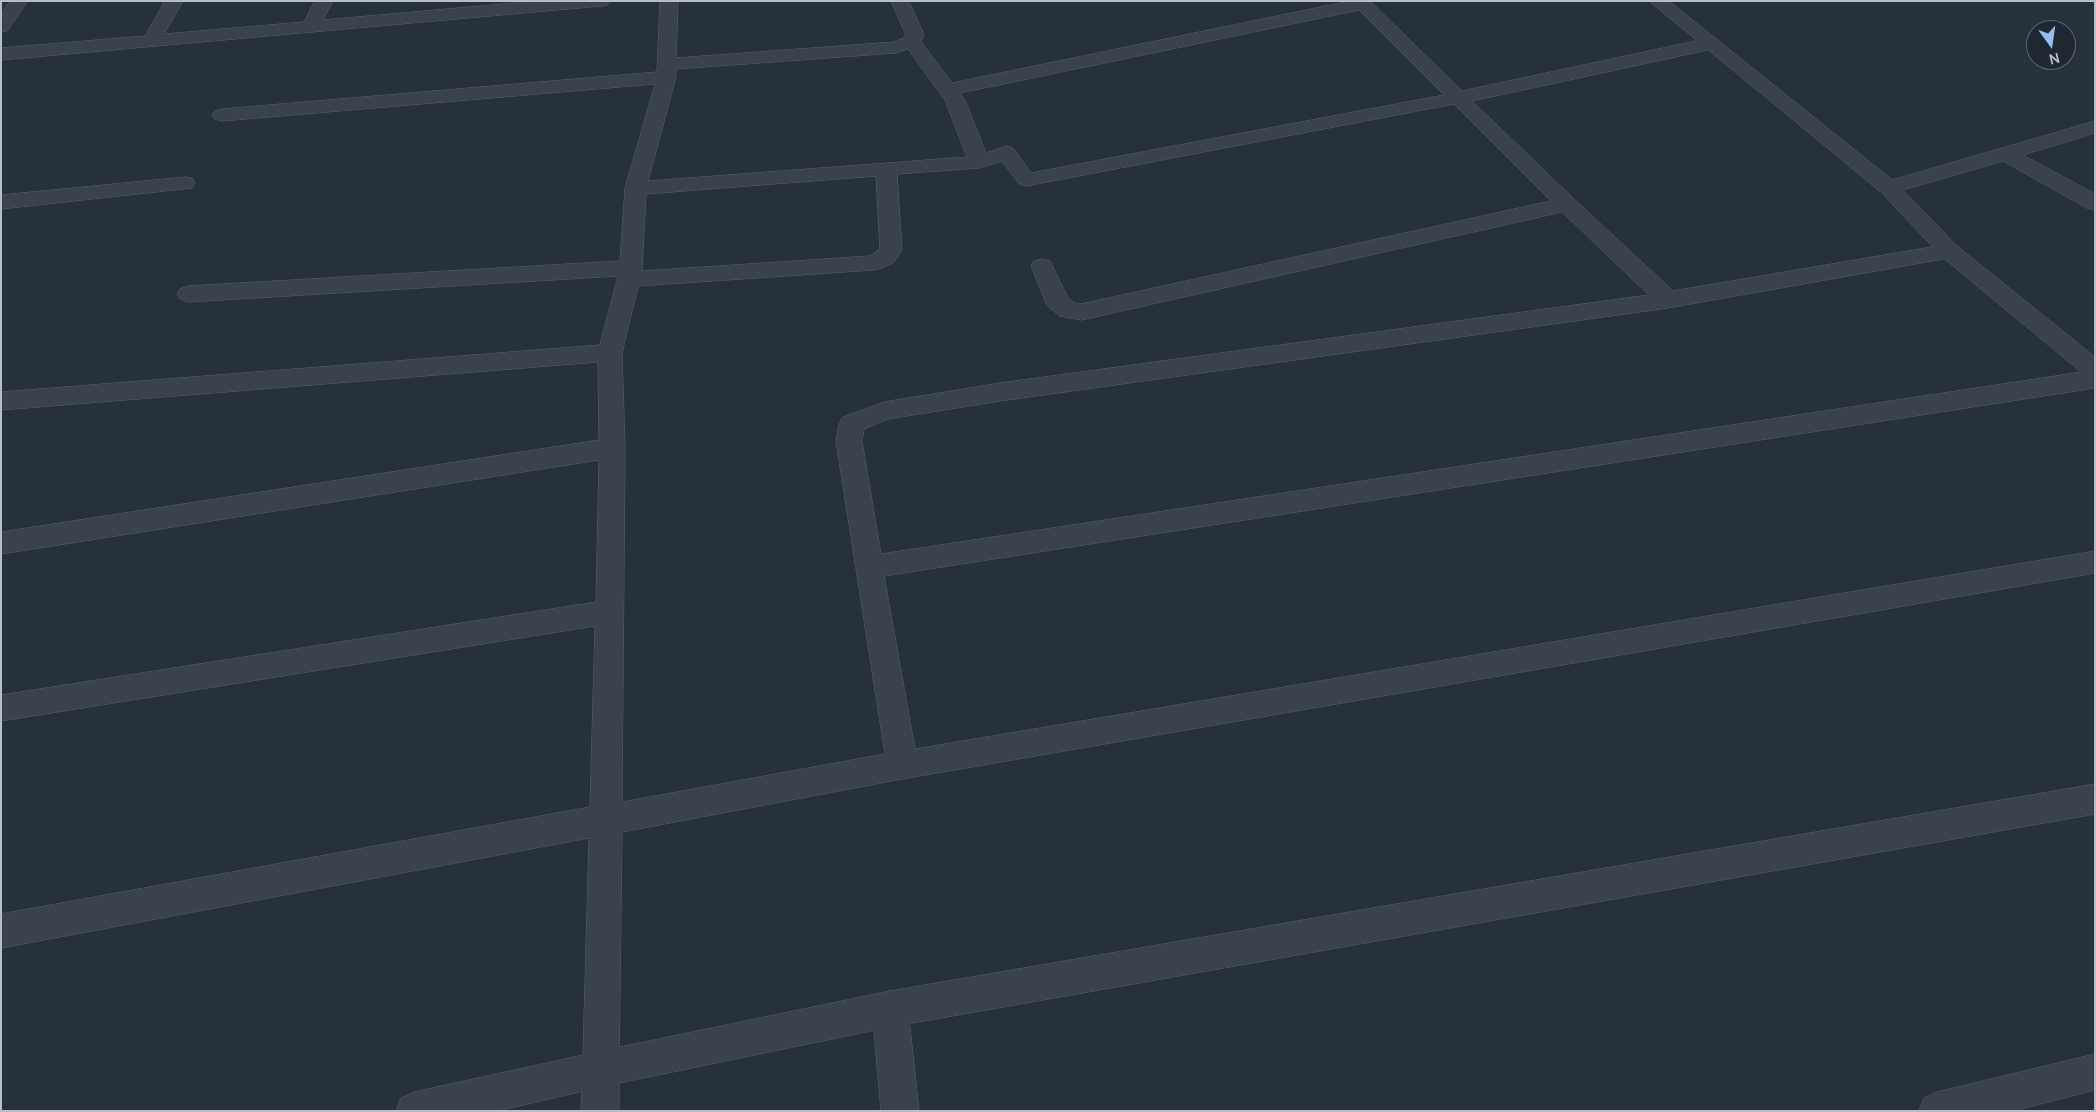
<!DOCTYPE html>
<html>
<head>
<meta charset="utf-8">
<style>
	body { margin:0 }
	#map { position:relative; width:2096px; height:1112px; overflow:hidden; background:#26313b; font-family:Manrope,sans-serif }
	canvas { display:block }
	.frame { position:absolute; inset:0; border:2px solid #b6bec7; pointer-events:none }
	.north { position:absolute; left:2026px; top:20px; width:50px; height:50px; box-sizing:border-box; background:#1f2831; border:1px solid #5b646d; border-radius:50%; rotate:166deg; font-size:14px; font-weight:700; line-height:20px; text-align:center; color:#b6bec7 }
	.north::after { content:''; display:block; margin:auto; width:18px; height:22px; background:#93beee; clip-path:polygon(50% 0,100% 100%,50% 72%,0 100%) }
</style>
</head>
<body>
<div id="map">
<canvas width="2096" height="1112"></canvas>
<div class="frame"></div>
<div class="north">N</div>
</div>
<script>
const ctx = document.querySelector('canvas').getContext('2d');
ctx.lineJoin = 'round';
function poly(rows) {
  const path = new Path2D();
  for (const r of rows) {
    path.moveTo(r[0], r[1]);
    for (let i = 2; i < r.length; i += 2) path.lineTo(r[i], r[i + 1]);
  }
  return path;
}
function stroke(path, color, width, dash) {
  ctx.strokeStyle = color;
  ctx.lineWidth = width;
  ctx.lineCap = dash ? 'butt' : 'round';
  ctx.setLineDash(dash || []);
  ctx.stroke(path);
}
function paint(path, color) {
  ctx.fillStyle = color;
  ctx.fill(path, 'evenodd');
}
const minor = poly([
	[10,1,28,1,7,31,1,32,1,14,10,1],
	[165,1,183,1,164,34,304,22,315,1,333,1,323,20,537,1,610,1,607,5,601,6,1,60,1,48,145,36,165,1],
	[660,1,678,1,676,58,894,42,904,38,906,35,891,1,909,1,924,35,921,42,952,83,1350,1,1370,1,1462,91,1710,38,1717,40,1719,44,1717,48,1472,101,1574,199,1673,291,1949,244,1957,246,1960,251,1957,256,1949,258,1668,308,1000,401,888,419,864,429,862,441,881,554,2095,370,2095,388,884,576,915,749,2095,551,2095,573,902,779,622,832,619,1069,614,1082,601,1087,497,1111,396,1111,401,1098,414,1092,583,1055,589,838,1,948,1,914,590,807,595,626,1,721,1,695,596,602,599,460,1,554,1,532,599,440,598,362,1,410,1,392,600,345,618,276,188,302,180,299,177,294,180,289,188,286,620,261,625,188,655,84,222,121,215,119,212,115,215,111,222,109,657,72,660,1],
	[1359,10,1444,95,1031,173,1013,148,1006,146,986,153,965,100,960,93,1359,10],
	[908,49,945,100,967,157,648,181,676,77,676,69,896,53,908,49],
	[1454,104,1551,201,1081,304,1074,303,1068,298,1050,261,1042,259,1034,261,1031,266,1046,303,1050,308,1060,316,1081,320,1562,212,1649,295,1000,383,884,402,843,417,839,424,836,441,885,754,622,802,625,448,622,353,638,286,874,270,882,268,893,263,902,250,897,174,979,168,1002,161,1019,184,1026,186,1454,104],
	[876,176,880,249,870,256,642,271,646,194,876,176],
	[2095,121,2095,133,2023,155,2095,194,2095,210,2087,208,2003,161,1889,194,1882,193,1878,188,1882,183,2095,121],
	[185,177,192,178,195,183,192,188,1,209,1,195,185,177],
	[890,991,903,996,908,1009,919,1111,881,1111,872,1009,877,996,890,991],
	[2095,1054,2095,1090,2013,1111,1919,1111,1924,1098,1937,1092,2095,1054]
]);
const tertiary = poly([
	[1649,1,1669,1,1896,183,1957,246,2095,357,2095,378,2086,376,1941,256,1882,193,1649,1],
	[2095,784,2095,814,890,1027,619,1083,619,1111,581,1111,583,1069,588,1056,601,1051,890,991,2095,784]
]);
stroke(minor, '#58616a', 1);
stroke(tertiary, '#58616a', 1);
paint(minor, '#3a434c');
paint(tertiary, '#3a434c');
</script>
</body>
</html>
